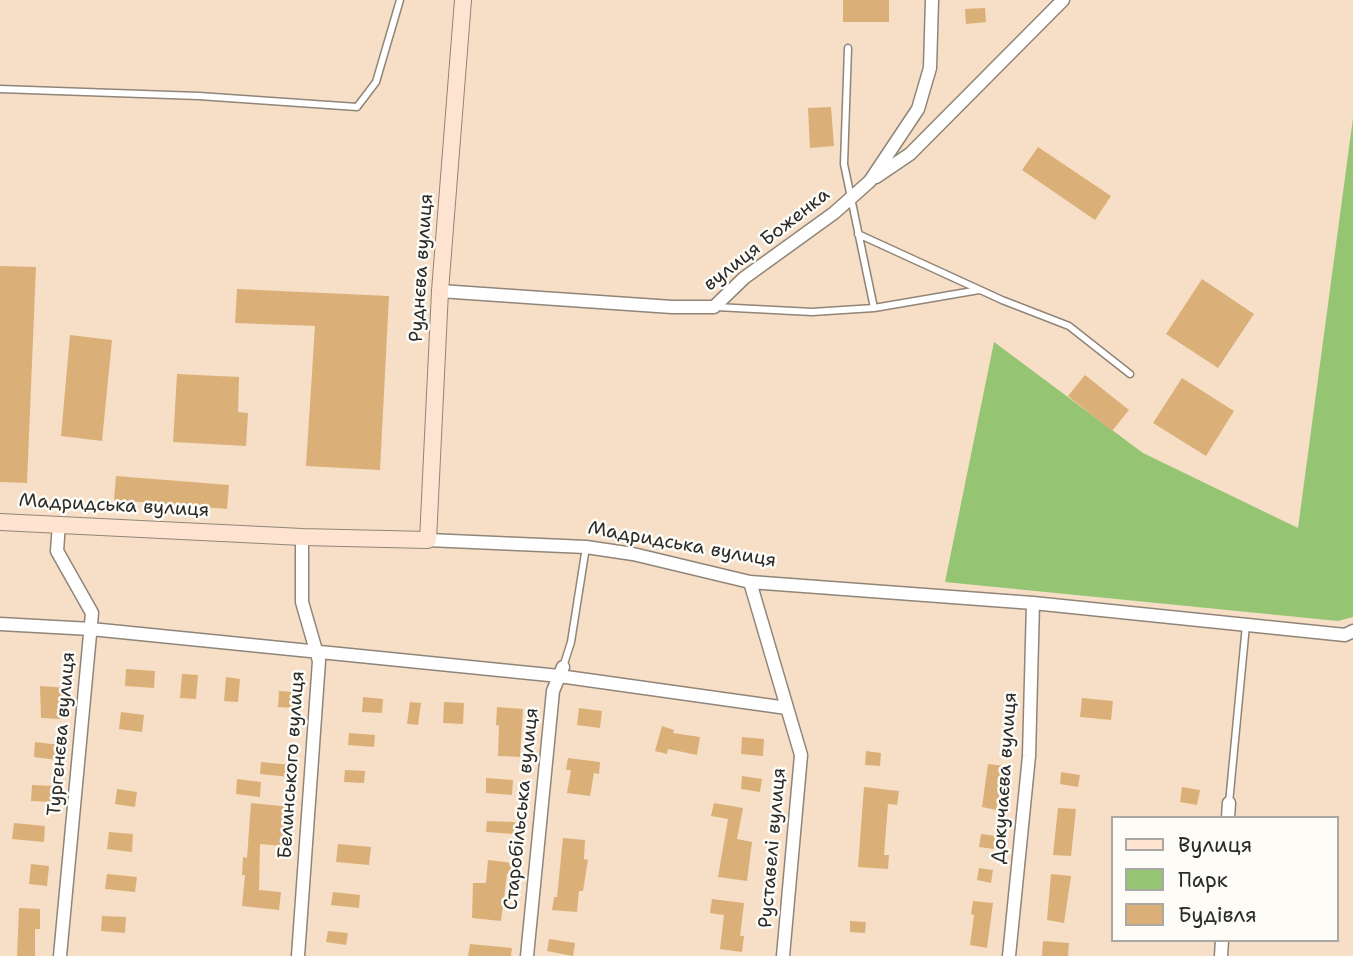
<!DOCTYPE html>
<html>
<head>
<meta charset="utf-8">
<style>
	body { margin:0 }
	#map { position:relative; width:1353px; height:956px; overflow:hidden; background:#f6dfc6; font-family:"Shantell Sans",sans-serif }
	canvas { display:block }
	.legend { position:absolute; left:1111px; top:816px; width:228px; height:126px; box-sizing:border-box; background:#fdfcf7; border:2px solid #a9a8a5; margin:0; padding:9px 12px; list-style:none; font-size:21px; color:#2b2b2b }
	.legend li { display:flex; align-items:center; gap:14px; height:35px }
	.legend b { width:35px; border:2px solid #a9a8a5 }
</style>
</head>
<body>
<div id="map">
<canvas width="1353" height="956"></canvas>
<ul class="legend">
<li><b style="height:9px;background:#fee3d1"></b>Вулиця</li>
<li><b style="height:19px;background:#95c473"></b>Парк</li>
<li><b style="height:19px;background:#dbb078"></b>Будівля</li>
</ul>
</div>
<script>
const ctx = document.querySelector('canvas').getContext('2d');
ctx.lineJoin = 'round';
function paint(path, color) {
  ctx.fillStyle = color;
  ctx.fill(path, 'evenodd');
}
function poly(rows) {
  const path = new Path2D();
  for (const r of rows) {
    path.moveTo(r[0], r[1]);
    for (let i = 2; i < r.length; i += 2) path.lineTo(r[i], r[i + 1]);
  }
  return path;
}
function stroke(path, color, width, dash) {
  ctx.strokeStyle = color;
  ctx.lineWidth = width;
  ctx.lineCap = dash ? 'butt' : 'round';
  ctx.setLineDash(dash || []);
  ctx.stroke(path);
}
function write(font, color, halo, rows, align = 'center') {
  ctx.font = font + ' "Shantell Sans",sans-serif';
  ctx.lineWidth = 5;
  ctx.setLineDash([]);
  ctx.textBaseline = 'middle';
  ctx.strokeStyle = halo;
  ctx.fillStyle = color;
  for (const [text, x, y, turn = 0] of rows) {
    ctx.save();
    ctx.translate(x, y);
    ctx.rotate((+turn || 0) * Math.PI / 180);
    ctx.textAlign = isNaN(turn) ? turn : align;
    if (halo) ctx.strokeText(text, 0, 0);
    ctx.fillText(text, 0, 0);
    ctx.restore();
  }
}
const green = poly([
	[1353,118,1353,617,1338,621,945,582,994,342,1143,453,1298,528]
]);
const building = poly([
	[843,0,889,0,889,22,843,22],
	[985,8,986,22,966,24,965,9],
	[831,107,834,146,810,148,808,108],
	[1038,147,1111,196,1095,220,1022,170],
	[0,266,36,267,27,483,0,482],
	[1202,279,1254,314,1218,368,1166,334],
	[237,289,389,296,380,470,306,466,315,326,235,323],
	[70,335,112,340,102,441,61,436],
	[177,374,239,377,238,412,248,413,246,446,173,442],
	[1085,375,1129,410,1112,431,1068,396],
	[1182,378,1234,411,1206,456,1153,423],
	[116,476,229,485,227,509,114,500],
	[126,669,155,671,154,688,125,686],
	[182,674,198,675,196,699,180,698],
	[226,677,240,679,238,702,224,701],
	[40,686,68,688,67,700,61,700,60,719,41,718],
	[279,691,294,692,293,708,278,707],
	[363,697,383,699,382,713,362,712],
	[1082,698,1113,701,1111,720,1080,717],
	[410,702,421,703,418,725,407,724],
	[444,702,464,703,463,724,443,723],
	[497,707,523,709,520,757,498,756,499,726,496,725],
	[579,708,602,711,600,728,577,725],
	[121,712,144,715,142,732,119,729],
	[662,726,674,730,673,733,700,737,697,755,668,749,667,754,655,751],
	[349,733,375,735,374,747,348,745],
	[742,737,764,739,763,756,741,754],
	[35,742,60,745,58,760,34,757],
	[866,751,881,753,880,766,865,765],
	[568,758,600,762,599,774,594,773,590,796,567,793,571,770,566,770],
	[261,762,291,765,290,777,260,774],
	[988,764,1006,766,996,810,982,807],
	[345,770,365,771,364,783,344,782],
	[1061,772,1080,775,1078,787,1060,784],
	[742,776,762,779,760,792,741,789],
	[486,778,513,780,512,795,486,793],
	[237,779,261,782,260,797,236,794],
	[32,785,54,786,54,802,31,801],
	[864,787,899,791,897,805,888,804,884,855,889,855,888,869,858,867],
	[1182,787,1200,790,1197,805,1180,802],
	[117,789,137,792,135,807,115,804],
	[251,803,291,807,289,827,284,827,282,846,260,844,259,890,281,892,279,910,242,906,245,875,242,875,243,857,247,858],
	[714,803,743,808,737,839,752,842,747,881,718,877,728,819,711,816],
	[1058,808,1076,809,1071,856,1053,855],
	[487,821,515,822,514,834,486,832],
	[14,823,45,826,44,842,12,839],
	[109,832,133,834,132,852,107,849],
	[981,834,996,836,994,849,979,847],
	[563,838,585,840,584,859,588,860,583,891,579,891,577,912,552,910,554,897,557,897],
	[338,844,371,847,369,865,336,862],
	[488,860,513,863,512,874,507,874,501,921,472,918,473,883,486,883],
	[31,864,49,866,47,886,29,884],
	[979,868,993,870,991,883,977,880],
	[107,874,137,877,135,892,105,889],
	[1051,874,1071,876,1064,923,1047,920],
	[333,892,360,895,359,908,331,905],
	[712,899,744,903,740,936,744,936,742,952,720,949,724,915,710,913],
	[973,901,993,903,987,948,970,945,974,915,971,914],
	[19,908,40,909,40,929,35,929,35,956,17,956],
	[102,916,126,917,125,933,101,931],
	[850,921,866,922,865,933,850,932],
	[328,931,348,933,346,945,326,942],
	[549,939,575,943,573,956,547,951],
	[1043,941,1069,943,1068,956,1042,956],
	[470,944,512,948,511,956,468,956]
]);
const lane = poly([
	[848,48,844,164,874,308],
	[0,89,199,96,357,107,376,82,400,0],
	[858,234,1002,300,1069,326,1130,374],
	[716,307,812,312,874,308,979,290],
	[563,667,571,642,586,547],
	[1229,803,1246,625]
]);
const street = poly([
	[876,177,910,154,1063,0],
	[440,291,672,307,714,307,744,278,834,213,870,181,918,109,930,68,932,0],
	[59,524,57,551,92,613,60,956],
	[428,540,586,547,633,554,750,582,1033,603,1345,635,1353,631],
	[750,582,801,755,783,956],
	[0,624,91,629,559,676,787,708],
	[1228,818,1229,803],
	[298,956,319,661,302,602,302,537],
	[527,956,553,691,563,667],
	[1009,956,1029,756,1033,603],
	[1221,956,1222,940]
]);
const secondary = poly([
	[0,522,302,537,428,540,440,291,463,0]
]);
const streetNames = [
	["вулиця Боженка",767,240,-38],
	["Руднєва вулиця",422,268,-86],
	["Мадридська вулиця",114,506,3],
	["Мадридська вулиця",682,545,10],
	["Тургенєва вулиця",62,734,-85],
	["Белинського вулиця",292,765,-86],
	["Докучаєва вулиця",1005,778,-86],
	["Старобільська вулиця",522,809,-84],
	["Руставелі вулиця",773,848,-85]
];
paint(green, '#95c473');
paint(building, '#dbb078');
stroke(lane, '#908578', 9);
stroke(street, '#908578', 15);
stroke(secondary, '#908578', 18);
stroke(lane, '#fff', 6);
stroke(street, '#fff', 12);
stroke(secondary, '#fee3d1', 16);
write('19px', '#2b2b2b', '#fdfcf7', streetNames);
</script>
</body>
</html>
